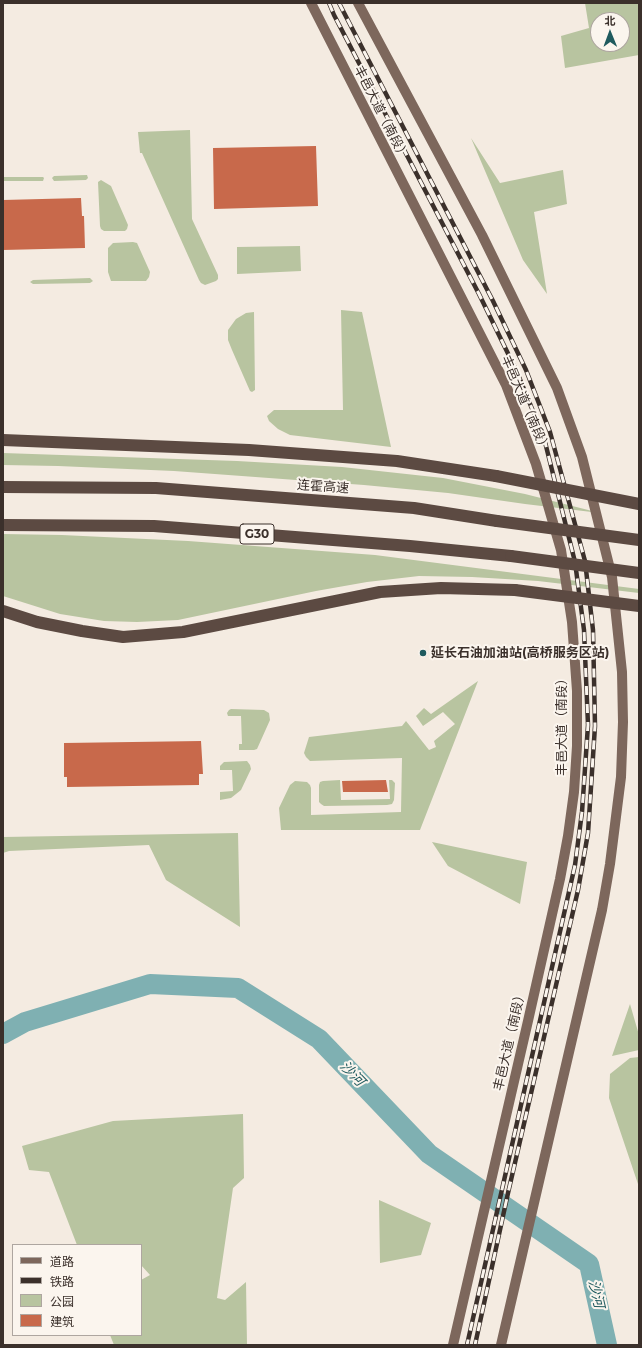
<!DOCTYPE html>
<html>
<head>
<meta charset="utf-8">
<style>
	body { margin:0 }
	#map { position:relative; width:642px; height:1348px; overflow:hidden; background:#f4ebe1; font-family:Montserrat,"Noto Sans SC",sans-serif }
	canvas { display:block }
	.frame { position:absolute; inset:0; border:4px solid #3b302b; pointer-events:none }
	.legend { position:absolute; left:12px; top:1244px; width:130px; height:92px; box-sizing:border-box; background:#fbf5ee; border:1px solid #aea6a0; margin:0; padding:5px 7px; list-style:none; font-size:12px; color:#3b302b }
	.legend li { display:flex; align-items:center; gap:8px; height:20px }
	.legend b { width:20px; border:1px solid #aea6a0 }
	.north { position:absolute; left:590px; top:12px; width:40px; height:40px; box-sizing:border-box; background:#fbf5ee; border:1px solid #aea6a0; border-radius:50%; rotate:359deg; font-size:11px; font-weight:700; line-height:16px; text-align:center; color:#3b302b }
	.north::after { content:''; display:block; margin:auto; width:14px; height:18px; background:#1f5a5e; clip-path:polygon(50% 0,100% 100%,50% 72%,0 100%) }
</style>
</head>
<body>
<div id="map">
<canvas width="642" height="1348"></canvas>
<div class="frame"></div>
<ul class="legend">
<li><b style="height:5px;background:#7d675c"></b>道路</li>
<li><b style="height:5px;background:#3b302b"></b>铁路</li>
<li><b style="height:11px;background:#b8c4a0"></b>公园</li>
<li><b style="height:11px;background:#c8694b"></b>建筑</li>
</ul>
<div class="north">北</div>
</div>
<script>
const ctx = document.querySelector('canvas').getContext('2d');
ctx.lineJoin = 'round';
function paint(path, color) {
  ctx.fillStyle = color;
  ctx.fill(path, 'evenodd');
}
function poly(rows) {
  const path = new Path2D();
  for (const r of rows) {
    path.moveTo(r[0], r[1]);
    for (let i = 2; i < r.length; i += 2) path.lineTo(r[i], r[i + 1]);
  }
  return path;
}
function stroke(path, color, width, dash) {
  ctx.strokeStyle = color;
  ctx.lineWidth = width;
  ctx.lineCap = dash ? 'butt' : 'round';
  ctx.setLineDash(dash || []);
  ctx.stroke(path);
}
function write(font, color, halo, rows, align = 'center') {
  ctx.font = font + ' Montserrat,"Noto Sans SC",sans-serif';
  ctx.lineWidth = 4;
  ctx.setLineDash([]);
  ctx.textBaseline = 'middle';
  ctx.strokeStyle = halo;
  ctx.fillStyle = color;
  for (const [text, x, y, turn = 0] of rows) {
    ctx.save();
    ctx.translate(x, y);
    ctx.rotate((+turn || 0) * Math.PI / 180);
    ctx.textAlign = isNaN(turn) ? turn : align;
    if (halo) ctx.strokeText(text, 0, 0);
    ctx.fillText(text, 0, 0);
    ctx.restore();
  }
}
const green = poly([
	[585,3,639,3,639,55,565,68,561,36,589,28],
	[598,20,622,20,622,44,598,44],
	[190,130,192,219,218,275,218,279,216,281,205,285,201,283,199,280,142,153,140,153,138,132],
	[471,138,500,183,563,170,567,204,534,212,547,294,523,260],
	[87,175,88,178,86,180,54,181,52,178,54,176],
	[3,177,43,177,44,178,43,181,3,181],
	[101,180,111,186,128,225,127,229,125,231,104,231,101,229,100,226,98,182],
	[133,242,137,243,150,272,149,277,146,281,111,281,108,272,108,248,113,243],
	[300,246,301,271,237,274,237,247],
	[90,278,93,281,90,283,33,284,30,282,33,280],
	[341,310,362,312,391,447,290,435,278,429,269,421,267,416,274,410,343,410],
	[254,312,255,390,252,392,250,391,232,350,228,340,228,330,236,319,246,313],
	[3,453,237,461,342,467,443,478,525,494,600,513,525,504,448,493,364,485,174,471,58,466,3,465],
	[3,534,62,535,188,541,375,555,639,589,639,593,538,581,472,577,419,576,367,582,316,591,178,620,137,622,104,621,60,614,3,596],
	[478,681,420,830,281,830,279,808,290,785,295,781,307,782,310,785,311,788,311,815,401,812,402,758,310,761,306,757,304,753,309,737,402,726,406,721,429,750,436,747,434,741,455,724,443,712,423,726,416,716,424,708,431,714],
	[231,709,264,710,269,713,270,720,257,749,254,750,239,750,239,744,242,744,241,716,228,716,227,713,229,710],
	[247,761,250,765,251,769,241,790,231,798,220,800,220,792,233,791,232,770,220,770,220,766,224,762],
	[340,780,341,800,390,799,389,780,392,780,395,783,394,800,392,804,387,805,324,806,321,804,319,802,319,785,320,782,323,781],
	[238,833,240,927,166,880,149,845,9,851,3,853,3,837],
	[432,842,527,862,520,904,448,866],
	[630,1004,639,1035,639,1050,612,1056],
	[639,1057,639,1187,609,1098,610,1074,630,1058],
	[243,1114,244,1178,233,1188,217,1298,225,1300,246,1282,247,1345,114,1345,110,1335,141,1335,141,1280,150,1275,141,1265,141,1245,77,1245,49,1172,29,1170,22,1146,113,1121],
	[379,1200,431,1223,421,1255,380,1263]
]);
const river = poly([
	[3,1034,25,1022,150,984,238,988,319,1039,429,1154,589,1264,607,1345]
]);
const building = poly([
	[316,146,318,206,214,209,213,148],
	[81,198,82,216,84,216,85,248,3,250,3,200],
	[201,741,203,774,199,774,199,785,67,787,67,777,64,777,64,743],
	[386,780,388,792,343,792,342,781]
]);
const primary = poly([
	[311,3,506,385,536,464,561,550,572,622,577,691,577,746,574,792,568,836,560,879,528,1021,453,1345],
	[358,3,482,235,557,388,582,457,612,577,622,672,623,722,621,777,610,864,602,910,501,1345]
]);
const motorway = poly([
	[3,440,249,450,397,461,496,476],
	[3,487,156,488,414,508,497,521],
	[3,525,154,526,410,546,511,556],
	[3,611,37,622,82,631,123,637,183,632,380,592,441,588,515,590]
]);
const rail = poly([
	[329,3,334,15,479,294,517,372,544,438,575,562,584,630,588,725,582,812,575,865,467,1345],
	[339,3,493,301,526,370,550,432,585,561,593,630,595,726,588,833,578,890,508,1193,475,1345]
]);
const motorwayBridge = poly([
	[496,476,639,504],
	[497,521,639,540],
	[511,556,639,573],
	[515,590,639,606]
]);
const markers = [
	[423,653,4,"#1f5a5e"]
];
const shields = [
	[257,534,34]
];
const shieldNames = [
	["G30",257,534]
];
const streetNames = [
	["丰邑大道（南段）",381,113,63],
	["丰邑大道（南段）",525,404,67],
	["连霍高速",323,487,4],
	["丰邑大道（南段）",562,724,-90],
	["丰邑大道（南段）",510,1040,-77]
];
const poiNames = [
	["延长石油加油站(高桥服务区站)",431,653]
];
const waterNames = [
	["沙河",352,1074,46],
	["沙河",596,1294,77]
];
paint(green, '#b8c4a0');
stroke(river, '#7fb0b2', 20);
paint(building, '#c8694b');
stroke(primary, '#7d675c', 10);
stroke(motorway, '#5c4a42', 12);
stroke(rail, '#3b302b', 4.5);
stroke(rail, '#fbf5ee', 3, [9]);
stroke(motorwayBridge, '#5c4a42', 12);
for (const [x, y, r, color] of markers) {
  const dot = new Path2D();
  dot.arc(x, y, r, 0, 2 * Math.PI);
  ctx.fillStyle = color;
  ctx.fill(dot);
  stroke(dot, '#fbf5ee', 1.5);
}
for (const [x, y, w] of shields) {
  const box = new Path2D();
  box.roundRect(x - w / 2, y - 10, w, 20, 3);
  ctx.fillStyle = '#fbf5ee';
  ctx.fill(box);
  stroke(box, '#3b302b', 1);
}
write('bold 12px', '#3b302b', null, shieldNames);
write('13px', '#3b302b', '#fbf5ee', streetNames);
write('bold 13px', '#3b302b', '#fbf5ee', poiNames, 'left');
write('italic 14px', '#1f5a5e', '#fbf5ee', waterNames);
</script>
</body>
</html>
